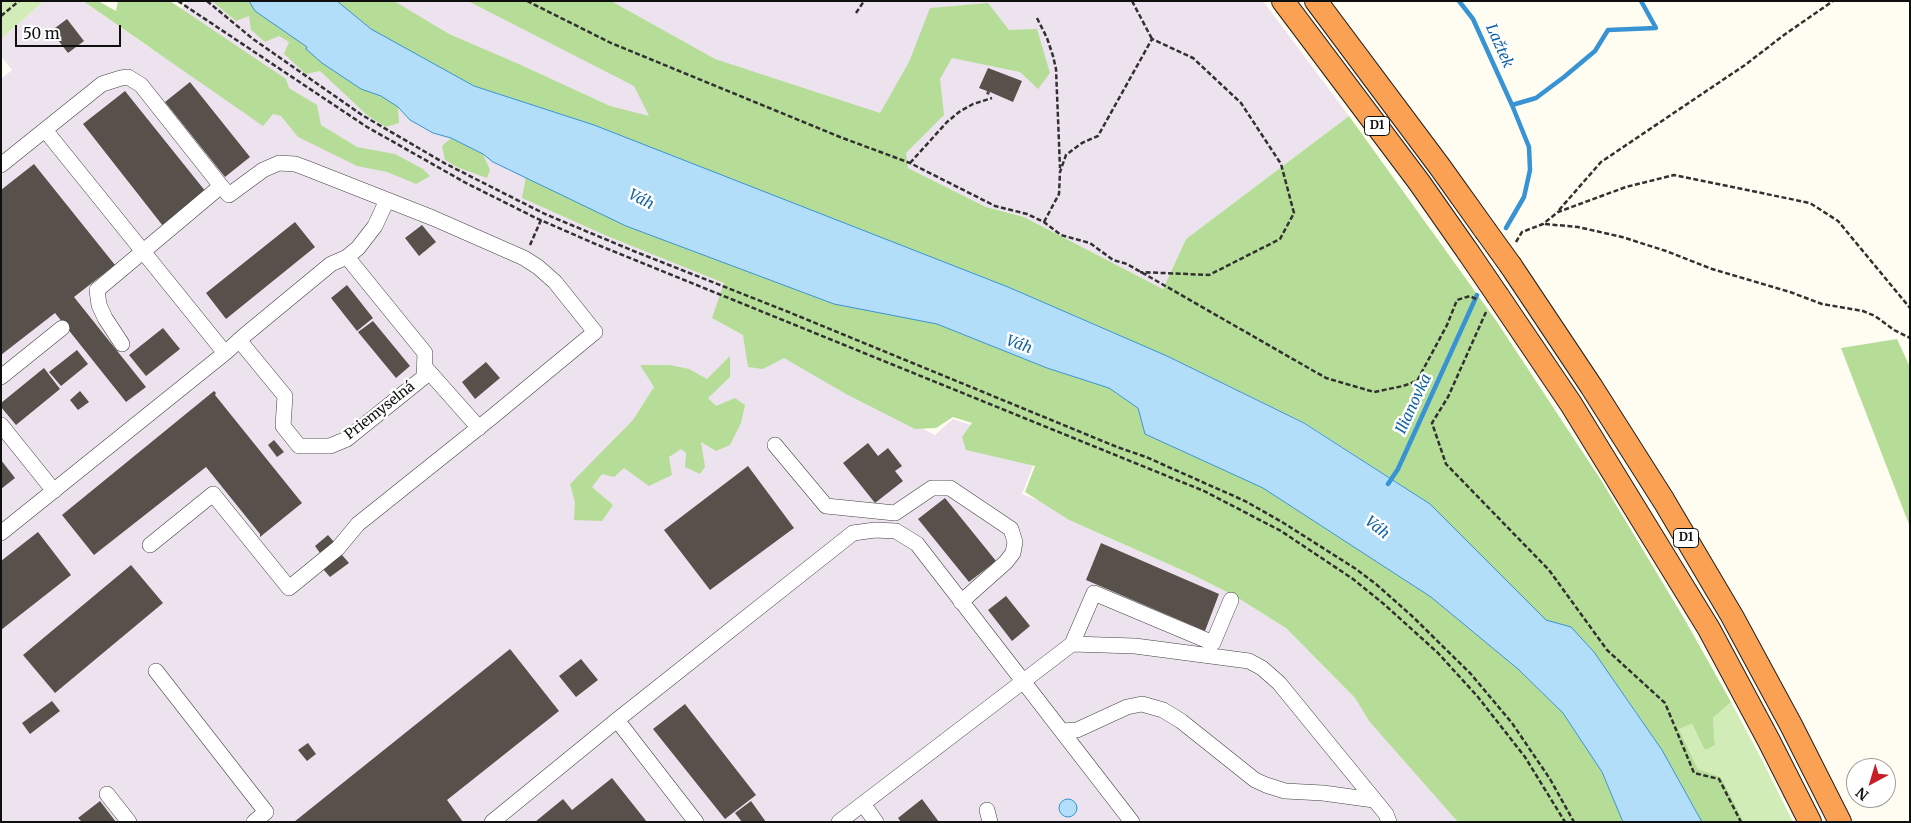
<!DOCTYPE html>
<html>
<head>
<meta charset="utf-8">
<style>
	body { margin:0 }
	#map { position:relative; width:1911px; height:823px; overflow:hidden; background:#fffcf1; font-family:Merriweather,serif }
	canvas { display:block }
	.frame { position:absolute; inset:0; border:2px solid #0f0f0f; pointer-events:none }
	.north { position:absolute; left:1846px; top:758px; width:50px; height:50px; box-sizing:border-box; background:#fff; border:1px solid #9f9f9f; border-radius:50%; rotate:219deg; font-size:14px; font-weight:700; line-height:20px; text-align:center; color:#0f0f0f }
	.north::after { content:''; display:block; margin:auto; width:18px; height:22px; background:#c62026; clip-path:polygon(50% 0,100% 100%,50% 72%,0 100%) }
	.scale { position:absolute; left:15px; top:25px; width:106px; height:22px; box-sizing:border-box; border:2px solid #0f0f0f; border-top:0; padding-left:6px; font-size:15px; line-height:18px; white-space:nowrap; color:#0f0f0f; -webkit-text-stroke:4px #fff; paint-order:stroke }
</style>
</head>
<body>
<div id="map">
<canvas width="1911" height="823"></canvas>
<div class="frame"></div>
<div class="north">N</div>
<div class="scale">50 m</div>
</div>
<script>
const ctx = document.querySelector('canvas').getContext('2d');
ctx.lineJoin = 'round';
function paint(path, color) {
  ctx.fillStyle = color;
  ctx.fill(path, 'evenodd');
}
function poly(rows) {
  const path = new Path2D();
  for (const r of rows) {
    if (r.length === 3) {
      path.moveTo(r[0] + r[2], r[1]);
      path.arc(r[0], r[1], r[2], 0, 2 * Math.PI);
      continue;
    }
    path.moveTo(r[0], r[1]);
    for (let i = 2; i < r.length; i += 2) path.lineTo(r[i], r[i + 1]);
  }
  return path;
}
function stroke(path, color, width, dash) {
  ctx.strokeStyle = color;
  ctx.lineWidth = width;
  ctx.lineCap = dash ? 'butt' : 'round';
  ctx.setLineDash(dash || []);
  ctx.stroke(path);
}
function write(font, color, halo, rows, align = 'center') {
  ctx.font = font + ' Merriweather,serif';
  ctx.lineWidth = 5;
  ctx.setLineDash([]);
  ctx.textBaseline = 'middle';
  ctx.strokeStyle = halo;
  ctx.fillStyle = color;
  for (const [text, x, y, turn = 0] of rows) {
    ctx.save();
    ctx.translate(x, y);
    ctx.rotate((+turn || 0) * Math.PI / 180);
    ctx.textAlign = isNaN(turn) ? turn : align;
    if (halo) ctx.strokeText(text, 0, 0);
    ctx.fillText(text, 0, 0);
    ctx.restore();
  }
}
const industrial = poly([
	[44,1,83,1,150,48,188,1,1263,1,1349,116,1186,239,1163,289,1024,217,986,207,908,168,838,386,935,435,953,419,977,427,972,443,1033,466,1022,494,1071,514,1069,520,1193,575,1233,595,1286,628,1355,698,1369,721,1476,822,1,822,1,79,12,70,1,56,1,39]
]);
const green = poly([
	[1,1,44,1,1,39],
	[1731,702,1764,764,1793,822,1744,822,1721,777,1698,769,1679,729,1692,724,1705,749,1715,745,1713,718]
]);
const forest = poly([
	[83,1,98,1,116,11,118,1,170,1,286,79,289,88,317,105,321,125,357,147,395,154,423,169,430,176,416,184,387,172,357,166,298,137,281,116,273,114,263,126],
	[212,1,249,1,255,11,307,47,361,89,381,96,398,107,399,123,386,127,367,115,320,71,306,74,284,54,289,42,279,36,265,42,251,30,249,16,236,21],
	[337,1,394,1,449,34,521,65,610,106,649,116,634,86,468,1,611,1,715,59,880,113,909,62,930,8,988,3,1009,30,1037,29,1050,73,1038,89,1020,72,952,58,940,79,944,115,906,153,908,168,986,207,1024,217,1163,289,1186,239,1349,116,1497,322,1601,480,1685,620,1731,702,1713,718,1715,745,1705,750,1692,724,1679,729,1698,769,1721,777,1744,822,1702,822,1662,750,1622,692,1571,627,1546,620,1430,504,1305,423,1167,356,1008,287,594,125,474,86,371,29],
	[451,138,483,154,490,170,487,178,459,168,445,160,442,146],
	[526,177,626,226,834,304,937,324,1047,368,1109,388,1138,408,1145,434,1263,488,1431,597,1518,669,1563,713,1602,772,1623,822,1458,822,1369,721,1355,698,1286,628,1233,595,1193,575,1069,520,1025,492,1035,466,966,450,962,437,972,423,953,417,936,428,915,429,846,394,784,358,763,369,748,367,743,335,712,318,724,283,607,236,522,198],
	[1897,339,1910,367,1910,527,1841,348],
	[730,356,730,377,708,398,716,406,735,398,745,405,741,423,730,445,716,451,701,442,705,467,700,474,685,467,686,453,681,449,669,457,672,475,649,486,624,468,614,477,602,474,592,487,613,505,602,521,574,520,575,502,570,484,633,420,654,387,640,365,670,365,689,369,707,379]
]);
const water = poly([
	[249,1,337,1,371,29,474,86,594,125,1008,287,1167,356,1304,423,1430,504,1546,620,1571,627,1594,652,1662,750,1702,822,1623,822,1602,772,1563,713,1518,669,1431,597,1263,488,1145,434,1138,408,1109,388,1047,368,937,324,834,304,626,226,493,162,483,154,451,138,433,133,410,120,398,107,381,96,361,89,322,63,306,49,307,47,255,11,249,1],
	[1068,808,9]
]);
const stream = poly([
	[1459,1,1473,19,1512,105,1529,147,1530,170,1524,197,1506,228],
	[1512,105,1536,98,1564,77,1595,51,1608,30,1656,28,1641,1],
	[1388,484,1398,469,1477,295]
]);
const building = poly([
	[67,19,84,41,68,53,51,31],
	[988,68,1022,81,1013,102,990,92,989,95,986,94,987,91,979,88],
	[190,82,250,157,225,177,165,102],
	[125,91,206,192,163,226,83,124],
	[34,164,115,265,74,297,146,387,126,402,55,313,1,355,1,190],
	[295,222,315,247,226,319,206,293],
	[422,225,436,242,419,256,405,238],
	[347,285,373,318,357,331,331,298],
	[373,321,410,366,396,378,358,332],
	[163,328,180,349,146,376,129,355],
	[77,350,88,364,61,386,49,372],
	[486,362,500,378,475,399,462,382],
	[44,368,60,389,16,425,1,407,1,403],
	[80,391,89,402,78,410,70,400],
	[214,391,216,393,215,395,302,503,260,537,260,534,206,467,94,555,62,515],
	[274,440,284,452,277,457,268,445],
	[868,443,878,456,888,448,902,466,895,471,903,481,875,503,843,463],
	[1,460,15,478,1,489],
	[748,466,794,528,710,590,664,530],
	[945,498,996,561,969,582,918,519],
	[38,532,71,575,1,630,1,561],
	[328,535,334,542,320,553,315,546],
	[1101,543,1219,594,1205,631,1086,580],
	[342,555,349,563,330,577,323,569],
	[131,565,163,603,55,693,23,655],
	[1006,596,1030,626,1012,641,988,610],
	[510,649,559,711,447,800,463,822,294,822],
	[581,659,598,680,576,697,559,676],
	[52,701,60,711,30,734,22,723],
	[685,704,756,795,725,819,653,729],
	[308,743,316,754,307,761,298,750],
	[612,778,647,822,535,822,563,799,572,810],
	[922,799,939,822,901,822,898,818],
	[100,801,116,822,82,822,78,818],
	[751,801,766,822,742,822,735,813]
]);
const path = poly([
	[178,1,367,127,466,183,536,218,598,245,1204,491,1281,531,1353,579,1385,605,1438,653,1478,697,1525,757,1565,822],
	[207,1,253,39,362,115,446,164,545,214,636,252,786,311,1117,447,1146,457,1245,501,1282,522,1356,569,1377,585,1412,616,1470,673,1512,723,1533,754,1550,779,1574,822],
	[527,1,611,43,840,137,910,163,995,206,1027,214,1044,222,1061,235,1090,243,1113,260,1127,264,1326,378,1374,392,1403,386,1417,381,1447,325,1457,300,1470,296,1478,300],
	[1132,1,1152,39],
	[856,13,864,1],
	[1,16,19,1],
	[1037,18,1047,38,1053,56,1056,69,1060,168],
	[910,163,947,122,959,112,973,104,992,98],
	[1559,210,1601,162,1745,65,1784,35,1833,1],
	[1044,222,1059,194,1060,172,1066,155,1082,143,1098,136,1152,39,1193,58,1241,103,1281,164,1294,213,1280,239,1209,275,1140,272],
	[1545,224,1578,227,1622,237,1666,251,1712,269,1790,292,1822,304,1863,311,1875,316,1894,330,1910,338],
	[1516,242,1522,232,1543,224,1558,212,1626,187,1674,175,1810,203,1838,221,1910,308],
	[530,245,541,220],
	[1486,312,1448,397,1432,423,1446,464,1549,570,1607,650,1665,703,1694,773,1719,779,1741,822]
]);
const minor = poly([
	[45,130,225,353],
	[1,165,102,84,121,78,128,77,141,85,221,186],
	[347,257,358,248,375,226,387,200],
	[122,344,105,318,99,305,97,290,221,186,229,195,263,170,279,163,295,164,306,168,433,218,524,258,538,267,555,282,595,332,492,417,358,524,338,548,289,588,213,494,150,545],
	[424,366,479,428],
	[1,377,62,328],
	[1,425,54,491],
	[775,445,826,506,895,513,932,488,950,488,1011,529,1015,542,1013,553,1006,562,961,602],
	[1,533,225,353,245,335,331,264,347,257,425,353,424,377,347,439,330,446,299,446,283,426,285,396,239,340],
	[1072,644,1094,593,1213,643,1231,600],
	[156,671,266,812,254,822],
	[617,720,696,822],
	[1062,731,1077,730,1127,707,1142,704,1163,710,1181,721,1255,780,1266,785,1285,791,1323,793,1374,800],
	[107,794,129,822],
	[863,804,876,822],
	[987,810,990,822],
	[492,822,617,720,853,533,875,530,896,531,917,544,1132,822],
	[839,822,1072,644,1135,646,1249,661,1262,668,1279,683,1386,814,1389,822]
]);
const highway = poly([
	[1283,1,1419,182,1468,252],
	[1316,1,1440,167,1485,230],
	[1511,266,1591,386,1664,501,1732,616,1791,725,1840,822],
	[1498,296,1571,404,1709,629,1769,741,1810,822]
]);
const highwayBridge = poly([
	[1485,230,1511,266],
	[1468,252,1498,296]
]);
const shields = [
	[1377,126,25],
	[1686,538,25]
];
const shieldNames = [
	["D1",1377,126],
	["D1",1686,538]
];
const streetNames = [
	["Priemyselná",380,411,-38]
];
const waterNames = [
	["Lažtek",1499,46,66],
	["Váh",641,200,27],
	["Váh",1019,345,20],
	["Ilianovka",1414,404,-65],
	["Váh",1377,528,39]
];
paint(industrial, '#ede3ee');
paint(green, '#d2ecb8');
paint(forest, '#b6dd97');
paint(water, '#b3def9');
stroke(water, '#3793d3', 1);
stroke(stream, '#3793d3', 4.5);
paint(building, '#58504b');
stroke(minor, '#424242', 16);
stroke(highway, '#202020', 24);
stroke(path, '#313131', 2.5, [5, 2.5]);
stroke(minor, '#fff', 15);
stroke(highway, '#faa154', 22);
stroke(highwayBridge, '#202020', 24, []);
stroke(highwayBridge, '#faa154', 22);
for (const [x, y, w] of shields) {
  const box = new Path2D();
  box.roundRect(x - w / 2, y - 9.5, w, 19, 4);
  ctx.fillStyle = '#fff';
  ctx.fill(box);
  stroke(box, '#0f0f0f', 1);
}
write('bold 12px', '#0f0f0f', null, shieldNames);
write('14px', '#0f0f0f', '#fff', streetNames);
write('italic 15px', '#1264a7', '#fff', waterNames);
</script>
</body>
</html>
